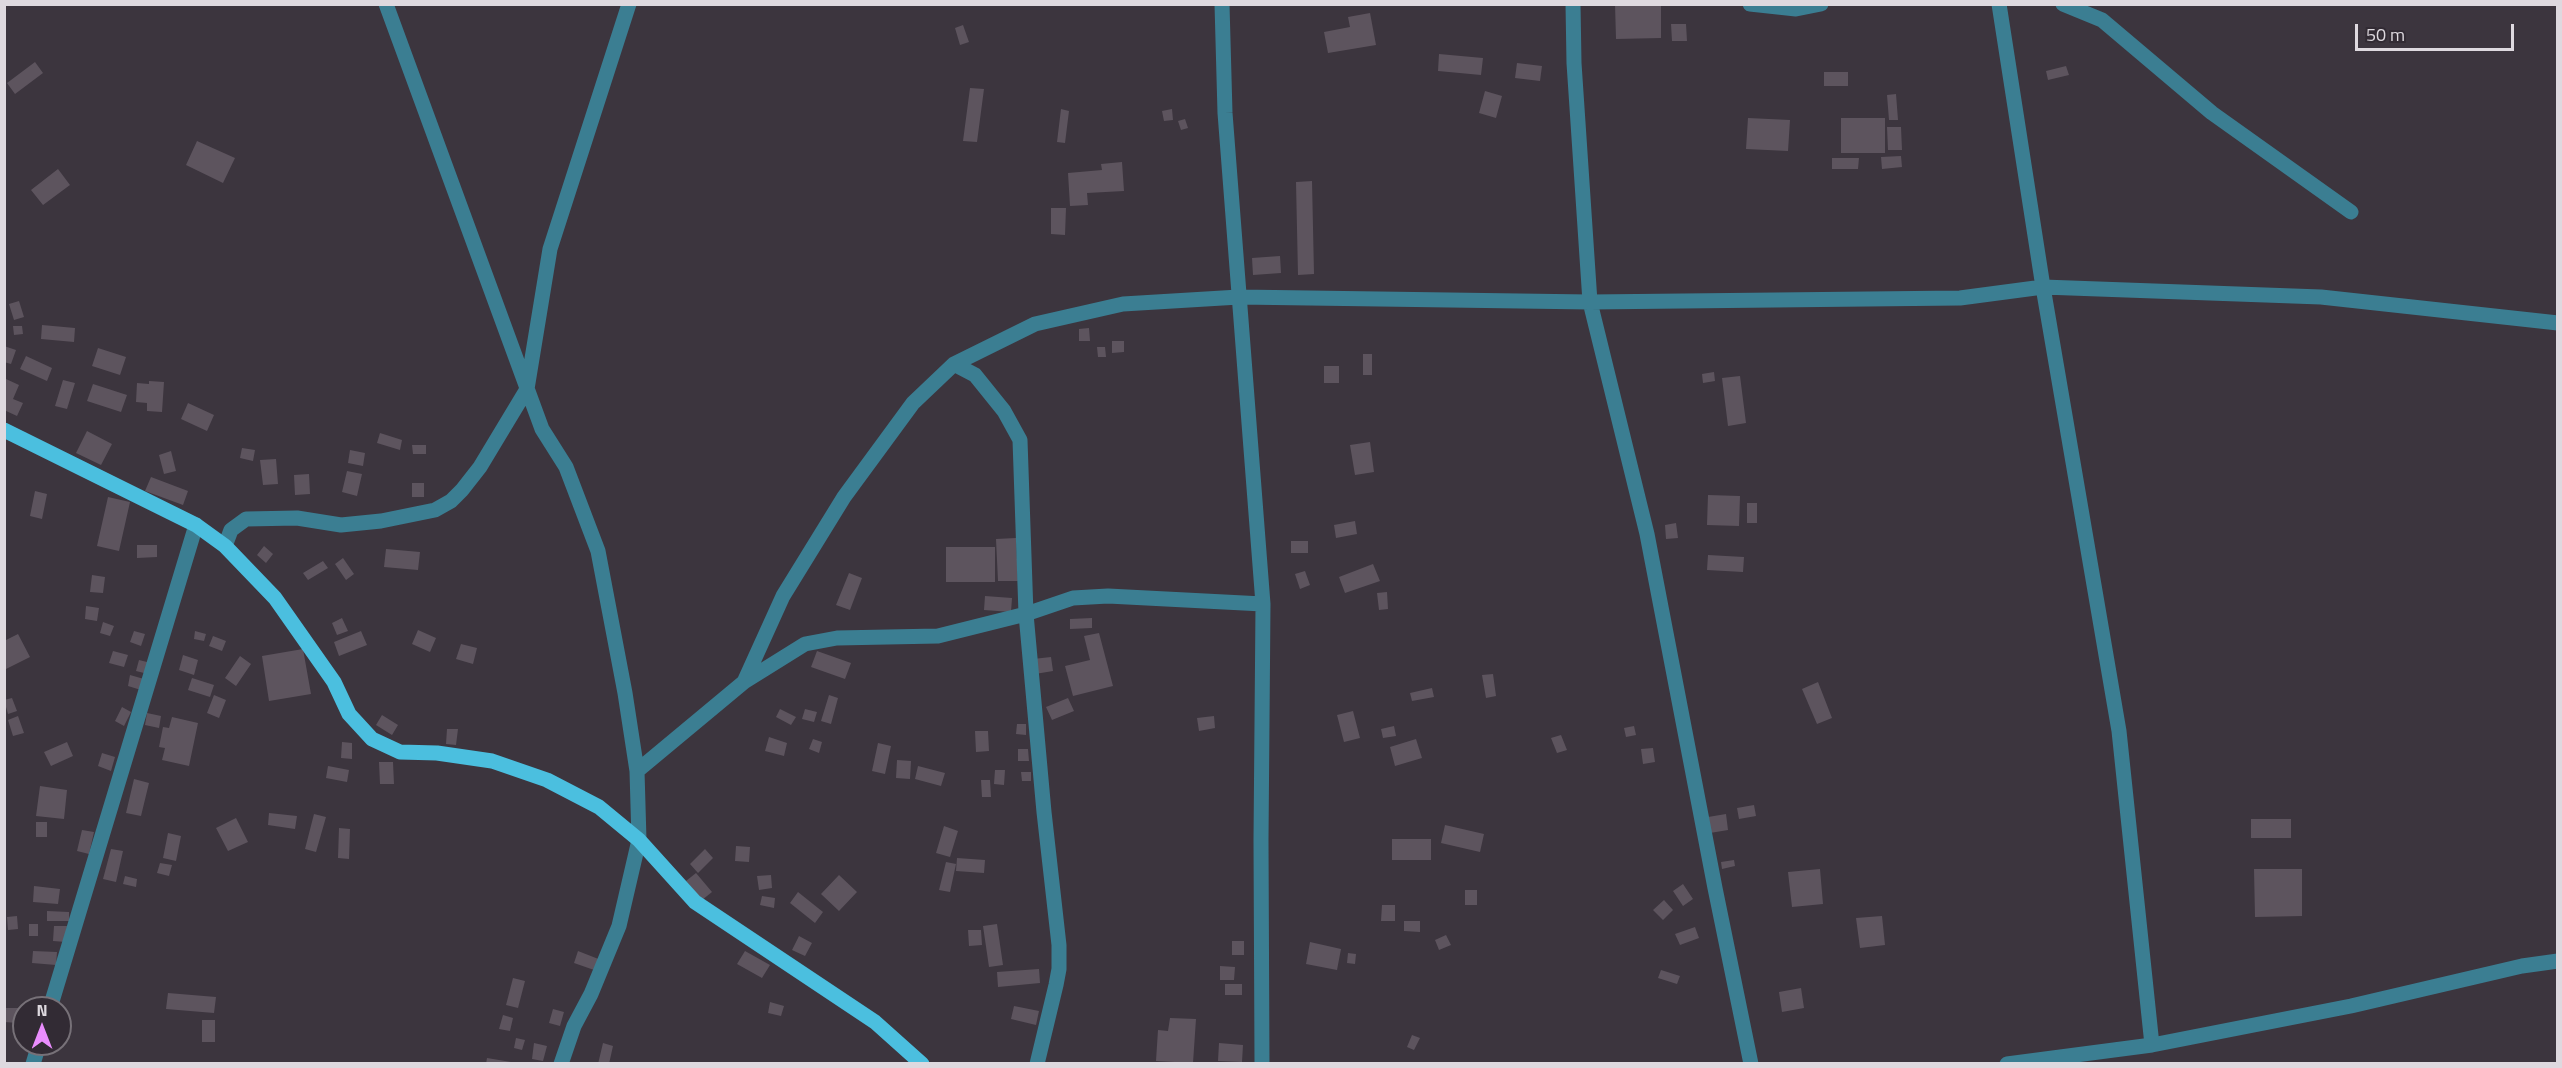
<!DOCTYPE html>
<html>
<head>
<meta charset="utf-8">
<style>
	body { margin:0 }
	#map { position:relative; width:2562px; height:1068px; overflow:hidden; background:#3c353e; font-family:"Titillium Web",sans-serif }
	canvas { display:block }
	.frame { position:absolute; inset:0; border:6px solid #ded9df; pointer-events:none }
	.north { position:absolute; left:12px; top:996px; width:60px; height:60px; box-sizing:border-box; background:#322b34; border:2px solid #777178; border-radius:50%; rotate:0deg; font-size:16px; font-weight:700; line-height:24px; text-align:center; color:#ded9df }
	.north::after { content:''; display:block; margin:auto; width:21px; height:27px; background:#ea8dfd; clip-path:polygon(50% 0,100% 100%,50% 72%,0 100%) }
	.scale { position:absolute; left:2355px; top:24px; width:159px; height:27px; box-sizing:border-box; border:3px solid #ded9df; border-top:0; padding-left:8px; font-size:18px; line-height:21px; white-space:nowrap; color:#ded9df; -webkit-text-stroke:4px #322b34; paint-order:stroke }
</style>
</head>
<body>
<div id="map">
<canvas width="2562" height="1068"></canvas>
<div class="frame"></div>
<div class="north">N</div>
<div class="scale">50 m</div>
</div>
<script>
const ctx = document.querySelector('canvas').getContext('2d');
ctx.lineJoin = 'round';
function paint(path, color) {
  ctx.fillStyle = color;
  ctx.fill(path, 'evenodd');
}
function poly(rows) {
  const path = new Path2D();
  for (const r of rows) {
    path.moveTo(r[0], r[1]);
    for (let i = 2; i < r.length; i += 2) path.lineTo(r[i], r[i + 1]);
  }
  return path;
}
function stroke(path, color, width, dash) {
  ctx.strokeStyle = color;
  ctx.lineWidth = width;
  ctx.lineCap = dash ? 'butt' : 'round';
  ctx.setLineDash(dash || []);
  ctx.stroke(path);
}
const building = poly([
	[1615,4,1661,4,1661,38,1616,39],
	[1370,13,1376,45,1328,53,1324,32,1350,27,1348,17],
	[1671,24,1686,24,1687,41,1672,41],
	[963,25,969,42,960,45,955,28],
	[1439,54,1483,58,1481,75,1438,71],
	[35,62,43,73,15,94,7,83],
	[1517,63,1542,66,1540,81,1515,78],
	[2066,66,2069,75,2048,80,2046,71],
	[1824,72,1848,72,1848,86,1824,86],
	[970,88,984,89,977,142,963,141],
	[1485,91,1502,96,1496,118,1479,113],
	[1896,94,1898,120,1889,120,1887,95],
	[1061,109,1069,111,1065,143,1057,142],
	[1172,109,1173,120,1164,121,1162,111],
	[1748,118,1790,120,1788,151,1746,149],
	[1841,118,1885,118,1885,153,1841,153],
	[1185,119,1188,128,1181,130,1178,121],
	[1887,127,1901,127,1902,150,1888,150],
	[197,141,235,158,223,183,186,165],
	[1901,156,1902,167,1882,169,1881,157],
	[1832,158,1859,158,1858,169,1832,169],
	[1122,162,1124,191,1087,193,1088,205,1070,206,1068,173,1102,170,1101,164],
	[58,169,70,185,43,205,31,190],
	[1312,181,1314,274,1298,275,1296,182],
	[1051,208,1066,208,1065,235,1051,234],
	[1280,256,1281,273,1253,275,1252,258],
	[19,301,24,317,14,320,9,304],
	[42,325,75,328,74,342,41,339],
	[13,326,22,326,23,334,14,335],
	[1089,328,1090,341,1079,341,1079,329],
	[1112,341,1124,341,1124,352,1112,353],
	[4,346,16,350,11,364,4,362],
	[1097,347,1105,347,1106,357,1098,357],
	[98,348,126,357,120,375,92,366],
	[1363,354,1372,354,1372,375,1363,375],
	[26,356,52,368,47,381,20,369],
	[1324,366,1339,366,1339,383,1324,383],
	[1714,372,1715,381,1703,383,1702,374],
	[1740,376,1746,423,1728,426,1722,378],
	[6,379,19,385,13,399,23,403,17,416,4,410],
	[63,380,75,383,67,409,55,406],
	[149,381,164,382,162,412,147,411,147,403,136,402,137,383,149,384],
	[93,384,127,395,121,412,87,401],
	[188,403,214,415,207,431,181,419],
	[87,431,112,444,101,465,76,453],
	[380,433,402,440,400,450,377,443],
	[1370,442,1374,472,1355,475,1350,445],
	[412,445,426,445,426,454,413,454],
	[242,448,255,450,253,461,240,458],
	[350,450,365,453,363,466,348,463],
	[171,451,176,471,164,474,159,455],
	[276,459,278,484,263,485,260,460],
	[347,471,362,474,357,496,342,492],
	[309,474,310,494,295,495,294,475],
	[151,477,188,491,183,505,145,491],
	[412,483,424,483,424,497,412,497],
	[35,491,47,494,42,519,30,516],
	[1708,495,1740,496,1739,526,1707,525],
	[108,497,130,502,119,551,97,546],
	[1747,503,1757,503,1757,523,1747,523],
	[1355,521,1357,534,1336,538,1334,525],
	[1676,523,1678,538,1666,539,1665,525],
	[1016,538,1018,581,998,581,996,539],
	[1291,541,1308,541,1308,553,1291,553],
	[137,545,157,545,157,557,137,558],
	[264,546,273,554,266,563,257,555],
	[946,547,995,547,995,582,946,582],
	[386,549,420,552,418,570,384,567],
	[1708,555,1744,557,1743,572,1707,570],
	[343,558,354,574,346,580,335,564],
	[323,561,328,568,308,580,303,573],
	[1373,564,1380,581,1345,593,1339,577],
	[1305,571,1310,585,1300,589,1295,574],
	[849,573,862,578,850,610,836,605],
	[92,575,105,577,103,593,90,592],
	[1387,592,1388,609,1379,610,1377,593],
	[985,596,1012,598,1011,612,984,610],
	[86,606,99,608,97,621,85,619],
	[342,618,348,631,337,635,332,623],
	[1092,618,1092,628,1070,629,1070,619],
	[103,622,114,626,110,636,100,633],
	[418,630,436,638,430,652,412,644],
	[134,631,145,634,141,646,130,642],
	[195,631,206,634,204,641,194,639],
	[361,631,367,645,339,656,334,642],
	[1099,633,1113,686,1073,696,1065,666,1090,660,1084,636],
	[18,634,30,657,4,670,4,641],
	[213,636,226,641,222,651,209,646],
	[461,644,477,648,473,664,456,659],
	[303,649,311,694,269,701,262,656],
	[113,651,128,655,124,667,109,663],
	[817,651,851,663,845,679,811,667],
	[183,655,198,660,194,675,179,670],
	[240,656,251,664,236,686,225,678],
	[1051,657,1053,671,1035,674,1033,659],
	[139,660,151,663,148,674,136,671],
	[1493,674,1496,696,1486,698,1482,675],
	[130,675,144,679,141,690,128,686],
	[192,678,214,685,210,697,188,690],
	[1818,682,1832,718,1817,724,1802,689],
	[1432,688,1434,697,1412,701,1410,693],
	[214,695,226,700,219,718,207,713],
	[829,695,838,698,831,724,821,721],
	[12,698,17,711,8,714,4,700],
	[1068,698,1074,711,1052,720,1046,707],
	[122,707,131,712,124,726,115,721],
	[780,709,796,717,791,725,776,717],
	[805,709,817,712,814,722,802,719],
	[1353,711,1360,738,1344,742,1337,715],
	[147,713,161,716,159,728,145,725],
	[382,715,398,725,392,735,376,725],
	[18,716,24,733,13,736,8,720],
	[1214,716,1215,728,1199,731,1197,718],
	[172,717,198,723,189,766,162,760,165,748,159,747,163,727,169,728],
	[1017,724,1026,724,1026,735,1016,734],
	[1394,726,1396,736,1383,738,1381,729],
	[1634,726,1636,735,1626,737,1624,728],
	[447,729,458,729,456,745,446,744],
	[975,731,988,731,989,751,976,752],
	[1561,735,1567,750,1557,753,1551,738],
	[769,737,787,743,784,756,765,751],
	[813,739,822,742,819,753,809,749],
	[1416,739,1422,758,1395,766,1390,747],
	[67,742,73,756,51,766,44,752],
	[342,742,352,743,352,759,341,758],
	[878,743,891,746,885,774,872,771],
	[1653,748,1655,762,1643,764,1641,749],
	[1018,749,1028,749,1029,761,1018,761],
	[102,753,115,757,111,771,98,766],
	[897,760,911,761,910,779,896,778],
	[379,762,393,762,394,784,380,784],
	[328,766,349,770,347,782,326,778],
	[918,766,945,773,941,786,915,779],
	[995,770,1005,770,1004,785,994,784],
	[1021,772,1031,772,1031,781,1022,781],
	[134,779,149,783,141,816,126,813],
	[981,780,990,780,991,797,982,797],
	[40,786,67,790,64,819,36,816],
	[1754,805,1756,816,1739,819,1737,808],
	[269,813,297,816,295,829,268,825],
	[314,814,326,817,316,852,305,849],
	[1726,814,1728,830,1710,833,1708,817],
	[236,818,248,842,228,851,216,828],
	[2251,819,2291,819,2291,838,2251,838],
	[36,822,47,822,47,837,36,837],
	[1445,825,1484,834,1480,852,1441,843],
	[944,826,958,831,950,857,936,853],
	[339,828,350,829,349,859,338,858],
	[82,830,94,832,89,854,77,851],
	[168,833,181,836,176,861,163,858],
	[1392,839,1431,839,1431,860,1392,860],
	[736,846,750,847,749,862,735,861],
	[111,849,123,851,116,882,103,879],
	[705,849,713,858,698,873,690,864],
	[957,858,985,860,984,873,956,871],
	[1734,860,1735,866,1722,869,1721,862],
	[946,862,956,864,950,892,939,890],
	[160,863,172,865,169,876,157,873],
	[1820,869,1823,904,1792,907,1788,872],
	[2254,869,2302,869,2302,916,2255,917],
	[696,873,712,892,702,900,686,881],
	[771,875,772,888,759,890,757,876],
	[839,875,857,892,839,911,821,894],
	[125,876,137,879,136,887,123,884],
	[1683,884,1693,899,1683,906,1673,891],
	[34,886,60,889,58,904,33,902],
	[1465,890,1477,890,1477,905,1465,905],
	[798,892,823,912,815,923,790,903],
	[762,896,775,898,774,908,760,905],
	[1664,900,1673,910,1663,920,1653,910],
	[1382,905,1395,905,1395,921,1381,921],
	[47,911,69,912,69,921,47,921],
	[17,916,18,929,8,930,7,917],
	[1882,916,1885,945,1860,948,1856,918],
	[1404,921,1420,921,1420,932,1404,931],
	[29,924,38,924,38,936,29,936],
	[997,924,1003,965,989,967,983,926],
	[54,926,67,926,66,942,53,941],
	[1695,927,1699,938,1680,945,1675,934],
	[968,930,981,930,982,945,969,946],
	[1446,935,1451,945,1439,950,1435,940],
	[799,936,812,943,805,956,792,950],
	[1232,941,1244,941,1244,955,1232,955],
	[1310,942,1341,949,1337,970,1306,964],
	[33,951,57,952,56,965,32,963],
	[578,951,601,960,597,971,574,963],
	[745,951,770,965,762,978,737,964],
	[1348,953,1356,954,1355,964,1347,963],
	[1220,966,1235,967,1234,980,1220,980],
	[1039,969,1040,983,998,987,997,972],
	[1661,970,1680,976,1677,984,1658,978],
	[513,978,525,981,518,1008,506,1005],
	[1225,984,1242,984,1242,995,1225,995],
	[1801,988,1804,1008,1782,1012,1779,992],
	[168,993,216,997,214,1013,166,1009],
	[770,1002,784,1006,781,1016,768,1013],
	[1014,1006,1039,1011,1036,1025,1011,1019],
	[4,1008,19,1008,19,1023,4,1022],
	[553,1009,564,1012,560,1026,549,1023],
	[503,1015,513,1018,510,1031,499,1029],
	[1170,1018,1196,1019,1193,1063,1156,1061,1158,1030,1168,1031],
	[202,1020,215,1020,215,1042,202,1042],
	[1412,1035,1420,1038,1414,1050,1407,1047],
	[516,1038,525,1040,522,1050,514,1048],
	[534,1043,547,1046,543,1061,532,1059],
	[603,1043,613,1046,609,1064,598,1064],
	[1219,1043,1243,1045,1242,1062,1218,1061],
	[487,1058,511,1062,511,1064,486,1064]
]);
const minor = poly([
	[386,4,542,429,566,467,598,551,625,693,637,771,639,840,619,926,591,994,574,1026,561,1064],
	[1222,4,1225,113,1263,604,1261,840,1262,1064],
	[1573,4,1574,63,1590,302,1647,534,1715,888,1751,1064],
	[1750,4,1796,9,1821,4],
	[1999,4,2043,287,2119,731,2152,1045],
	[2063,4,2102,20,2212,113,2351,212],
	[954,364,975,375,1004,411,1020,440,1026,614,1044,812,1059,945,1059,969,1056,985,1037,1064],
	[225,546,231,530,246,519,297,518,341,525,381,521,435,510,451,501,462,490,480,467,527,389,550,249,629,4],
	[744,682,783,596,844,497,913,403,954,364,1035,324,1123,304,1239,297,1590,302,1960,298,2043,287,2321,297,2558,323],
	[637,771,744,682,805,644,837,638,938,636,1026,614,1073,598,1108,596,1263,604],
	[50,1008,196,525],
	[33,1064,39,1044],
	[2007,1064,2152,1045,2351,1006,2522,966,2558,961]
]);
const major = poly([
	[4,430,196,525,225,546,275,598,334,682,349,714,372,739,400,752,437,753,492,761,547,780,599,807,639,840,695,902,875,1022,922,1064]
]);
paint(building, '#5d545e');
stroke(minor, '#3b7e92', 15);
stroke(major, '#4bbfdf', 15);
</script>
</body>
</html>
